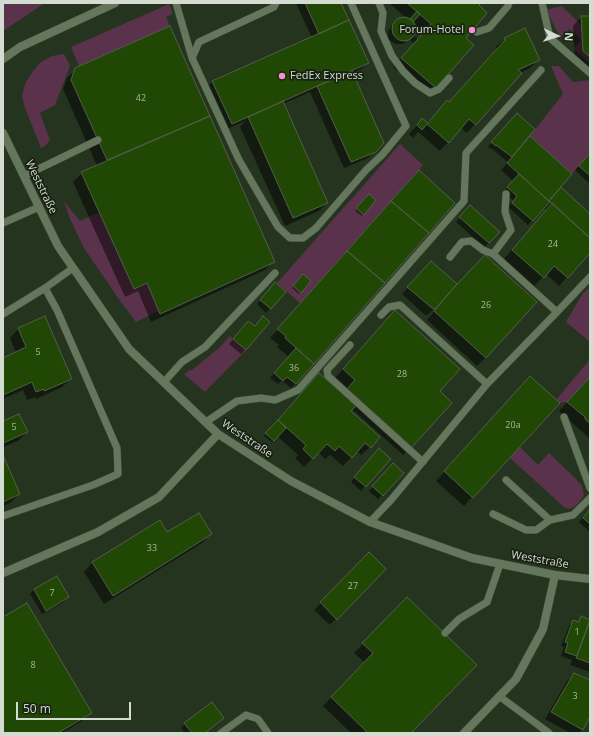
<!DOCTYPE html>
<html>
<head>
<meta charset="utf-8">
<style>
	body { margin:0 }
	#map { position:relative; width:593px; height:736px; overflow:hidden; background:#212c1c; font-family:"Open Sans",sans-serif }
	canvas { display:block }
	.frame { position:absolute; inset:0; border:4px solid #d4dbd0; pointer-events:none }
	.north { position:absolute; left:537px; top:16px; width:40px; height:40px; -webkit-text-stroke:3px #182213; paint-order:stroke; rotate:94deg; font-size:11px; font-weight:700; line-height:16px; text-align:center; color:#d4dbd0 }
	.north::after { content:''; display:block; margin:auto; width:14px; height:18px; background:#d4dbd0; clip-path:polygon(50% 0,100% 100%,50% 72%,0 100%) }
	.scale { position:absolute; left:16px; top:702px; width:115px; height:18px; box-sizing:border-box; border:2px solid #d4dbd0; border-top:0; padding-left:5px; font-size:12px; line-height:14px; white-space:nowrap; color:#d4dbd0; -webkit-text-stroke:3px #182213; paint-order:stroke }
</style>
</head>
<body>
<div id="map">
<canvas width="593" height="736"></canvas>
<div class="frame"></div>
<div class="north">N</div>
<div class="scale">50 m</div>
</div>
<script>
const ctx = document.querySelector('canvas').getContext('2d');
ctx.lineJoin = 'round';
function paint(path, color) {
  ctx.fillStyle = color;
  ctx.fill(path, 'evenodd');
}
function poly(rows) {
  const path = new Path2D();
  for (const r of rows) {
    if (r.length === 3) {
      path.moveTo(r[0] + r[2], r[1]);
      path.arc(r[0], r[1], r[2], 0, 2 * Math.PI);
      continue;
    }
    path.moveTo(r[0], r[1]);
    for (let i = 2; i < r.length; i += 2) path.lineTo(r[i], r[i + 1]);
  }
  return path;
}
function stroke(path, color, width, dash) {
  ctx.strokeStyle = color;
  ctx.lineWidth = width;
  ctx.lineCap = dash ? 'butt' : 'round';
  ctx.setLineDash(dash || []);
  ctx.stroke(path);
}
function write(font, color, halo, rows, align = 'center') {
  ctx.font = font + ' "Open Sans",sans-serif';
  ctx.lineWidth = 3.5;
  ctx.setLineDash([]);
  ctx.textBaseline = 'middle';
  ctx.strokeStyle = halo;
  ctx.fillStyle = color;
  for (const [text, x, y, turn = 0] of rows) {
    ctx.save();
    ctx.translate(x, y);
    ctx.rotate((+turn || 0) * Math.PI / 180);
    ctx.textAlign = isNaN(turn) ? turn : align;
    if (halo) ctx.strokeText(text, 0, 0);
    ctx.fillText(text, 0, 0);
    ctx.restore();
  }
}
const built = poly([
	[45,3,590,3,590,733,3,733,3,31]
]);
const green = poly([
	[3,3,45,3,3,31],
	[169,4,173,14,166,17,170,26,79,66,71,47],
	[562,6,582,26,583,51,590,57,590,63,574,49,581,40,570,29,560,37,546,10],
	[64,54,70,66,55,105,40,113,50,140,45,146,41,148,25,108,22,96,25,84,33,71,41,62,52,56],
	[551,66,559,66,573,82,589,80,590,81,590,153,572,174,530,136,563,94],
	[400,144,423,165,300,303,277,283],
	[64,201,80,221,99,212,134,289,147,283,159,311,136,322,118,298,84,248,70,219],
	[590,287,590,342,566,322,583,293],
	[230,336,246,350,205,392,184,374,190,370,192,370,220,347],
	[590,359,590,377,567,402,560,403,556,400],
	[520,447,538,465,549,453,575,478,582,486,584,496,579,502,574,507,569,509,564,507,510,458]
]);
const shadow = poly([
	[296,3,340,3,368,63,361,69,352,73,375,151,368,158,344,168,310,92,283,104,327,203,319,211,285,226,240,127,245,121,225,130,206,88,212,82,312,38],
	[389,3,480,3,464,38,436,87,427,96,393,67,414,44,410,40,414,36,418,39,423,33,414,25,415,32,404,44,395,44,388,39,388,31,394,23,399,19,406,18],
	[581,17,590,17,590,73,575,60,573,26],
	[169,28,273,262,265,270,151,322,138,291,125,297,73,182,82,173,97,166,63,89,67,78,76,69],
	[505,39,539,59,530,68,520,73,467,133,461,128,440,151,418,132,413,138,409,134,422,120,427,123,447,102,449,103,497,50,496,47],
	[513,118,528,136,571,174,559,187,590,216,590,252,559,286,546,274,534,286,504,259,546,211,543,208,528,225,508,207,514,201,504,192,513,181,501,170,508,162,491,148,491,149,488,147],
	[590,154,590,184,575,170],
	[369,195,363,214,362,216,355,211],
	[385,209,428,233,295,384,291,388,282,381,278,384,270,378,289,357,277,347,279,345,270,338],
	[466,211,489,243,484,247,456,222],
	[431,262,457,285,486,357,477,366,427,320,436,309,434,308,428,315,425,315,402,294],
	[301,277,310,281,299,294,292,288],
	[271,288,285,292,266,313,257,304],
	[45,318,71,379,62,387,36,399,35,397,27,400,23,390,3,399,3,359,16,353,10,338,18,329],
	[386,320,439,391,412,446,403,455,352,409,350,411,370,447,361,455,357,451,343,466,330,455,325,459,318,452,304,467,295,458,298,455,277,436,272,442,264,436,311,383,342,395,347,389,335,378],
	[269,322,241,354,229,344,244,326,255,327],
	[590,377,590,439,559,411],
	[522,386,558,404,464,506,436,481],
	[3,423,27,432,18,441,3,447],
	[375,454,390,459,361,491,351,482],
	[3,458,19,494,10,503,3,506],
	[389,468,382,495,378,499,369,491],
	[590,510,590,532,579,522],
	[160,521,167,534,211,534,202,543,104,604,84,572,92,563],
	[369,554,385,569,330,625,314,610],
	[34,590,68,597,64,602,42,614,30,594],
	[407,598,410,733,351,733,323,706,365,663,354,653],
	[582,617,588,619,590,617,590,672,570,665,572,660,561,656,564,647,561,646,569,626,573,621,577,623],
	[3,618,91,713,82,721,62,733,3,733],
	[574,674,590,682,590,715,582,730,578,733,570,733,545,719,567,681],
	[223,718,205,733,185,733,181,728,185,724]
]);
const building = poly([
	[305,3,341,3,349,20,319,34,305,3],
	[407,3,481,3,479,5,487,13,466,38,474,45,436,88,401,58,431,24,407,3],
	[417,11,420,14,413,22,410,19,417,11],
	[581,16,590,16,590,57,583,51,581,16],
	[404,29,12],
	[349,20,369,63,232,124,212,81,349,20],
	[170,26,210,116,107,160,71,80,75,68,170,26],
	[525,28,540,60,518,70,522,73,476,125,469,119,449,143,427,124,422,130,417,125,422,118,428,123,447,100,449,102,505,40,504,38,525,28],
	[352,71,384,143,376,152,351,162,317,86,352,71],
	[283,101,328,203,293,218,248,117,283,101],
	[517,113,535,129,512,157,496,145,496,146,491,142,517,113],
	[210,116,275,262,160,314,147,283,134,289,81,172,210,116],
	[530,136,572,174,549,201,507,163,530,136],
	[590,153,590,176,579,166,590,153],
	[419,170,455,203,429,233,391,201,419,170],
	[519,174,550,202,533,221,512,203,517,196,507,187,519,174],
	[561,187,590,214,590,238,549,201,561,187],
	[369,194,376,200,364,215,356,208,369,194],
	[391,201,429,233,385,283,347,251,391,201],
	[552,203,590,238,590,253,568,278,554,266,544,278,512,250,552,203],
	[470,205,500,232,489,243,459,217,470,205],
	[347,251,385,283,314,364,285,338,286,336,277,329,347,251],
	[485,255,537,302,486,358,434,311,457,284,485,255],
	[431,261,457,284,435,309,432,308,407,287,431,261],
	[303,274,311,281,301,293,293,286,303,274],
	[275,282,286,292,271,309,260,300,275,282],
	[395,310,460,369,440,391,452,403,412,447,347,389,355,380,343,369,395,310],
	[45,316,72,379,44,391,44,389,36,392,32,382,3,395,3,358,26,347,18,328,45,316],
	[263,316,270,322,246,350,233,339,248,321,255,326,263,316],
	[296,348,314,364,296,384,287,377,283,381,274,373,296,348],
	[319,373,356,406,351,411,380,437,371,448,365,443,352,458,339,446,335,451,327,444,313,459,303,449,306,445,278,420,319,373],
	[530,376,560,403,473,498,444,471,530,376],
	[590,377,590,424,585,419,585,417,567,402,590,377],
	[19,414,28,432,3,443,3,421,19,414],
	[278,420,286,428,274,441,265,433,278,420],
	[379,448,391,459,366,487,354,477,379,448],
	[3,455,20,494,3,502,3,455],
	[393,463,404,473,383,496,372,486,393,463],
	[590,509,590,524,583,518,590,509],
	[199,513,212,534,113,596,92,562,160,520,167,532,199,513],
	[369,552,386,569,337,620,320,602,369,552],
	[57,576,69,597,46,611,34,589,57,576],
	[407,597,477,665,411,733,368,733,331,697,373,653,362,643,407,597],
	[27,603,92,713,58,733,3,733,3,617,27,603],
	[581,616,590,620,577,656,565,652,568,643,565,642,573,620,579,622,581,616],
	[590,620,590,663,576,658,590,620],
	[574,673,590,680,590,717,583,730,551,712,574,673],
	[212,702,224,718,205,733,192,733,184,723,212,702]
]);
const service = poly([
	[176,3,192,58,239,160,278,227,290,238,303,238,316,228,366,170,382,155,406,126,351,3],
	[379,3,383,13,381,31,392,56,403,71,415,83,430,93,439,89,449,78],
	[542,3,550,38,590,73],
	[472,30,477,32,489,28,508,6,509,3],
	[192,58,199,42,274,7,276,3],
	[24,176,98,140],
	[506,194,505,212,511,230,493,254,557,312],
	[3,223,39,207],
	[450,257,462,242,471,241,483,250,493,254],
	[3,314,45,288],
	[381,315,389,307,400,305,487,384],
	[350,345,327,370,328,376,423,462],
	[164,382,182,362,205,347,275,273],
	[564,417,590,488],
	[206,422,237,401,261,398,275,400,298,390,464,201,466,153,541,70],
	[506,480,550,520,573,515,590,498],
	[493,514,526,530,536,530,550,520],
	[3,516,93,485,118,474,117,448,57,310,45,288,73,268],
	[370,522,391,500,487,384,557,312,590,277],
	[445,633,459,619,487,602,500,564],
	[499,696,549,733],
	[221,733,246,715,258,719,268,733]
]);
const minor = poly([
	[3,59,20,47,115,3],
	[3,133,58,246,129,349,218,434,291,481,370,522,472,558,555,575,590,579],
	[3,573,98,532,159,497,218,434],
	[464,733,516,679,543,629,555,575]
]);
const markers = [
	[472,30,4,"#f690cf"],
	[282,76,4,"#f690cf"]
];
const numberNames = [
	["42",141,98],
	["24",553,244],
	["26",486,305],
	["5",38,352],
	["36",294,368],
	["28",402,374],
	["20a",513,425],
	["5",14,427],
	["33",152,548],
	["27",353,586],
	["7",52,593],
	["1",577,632],
	["8",33,665],
	["3",575,696]
];
const poiNames = [
	["Forum-Hotel",464,30],
	["FedEx Express",290,76,"left"]
];
const streetNames = [
	["Weststraße",41,187,64],
	["Weststraße",247,439,34],
	["Weststraße",540,560,10]
];
paint(built, '#25341e');
paint(green, '#5a324b');
paint(shadow, '#0007');
paint(building, '#214705');
stroke(building, '#525e4c', 1);
stroke(service, '#3e4839', 8);
stroke(minor, '#3e4839', 9);
stroke(service, '#64765c', 7);
stroke(minor, '#64765c', 8);
for (const [x, y, r, color] of markers) {
  const dot = new Path2D();
  dot.arc(x, y, r, 0, 2 * Math.PI);
  ctx.fillStyle = color;
  ctx.fill(dot);
  stroke(dot, '#182213', 1.5);
}
write('9px', '#a7b69d', null, numberNames);
write('11px', '#d4dbd0', '#182213', poiNames, 'right');
write('11px', '#d4dbd0', '#182213', streetNames);
</script>
</body>
</html>
